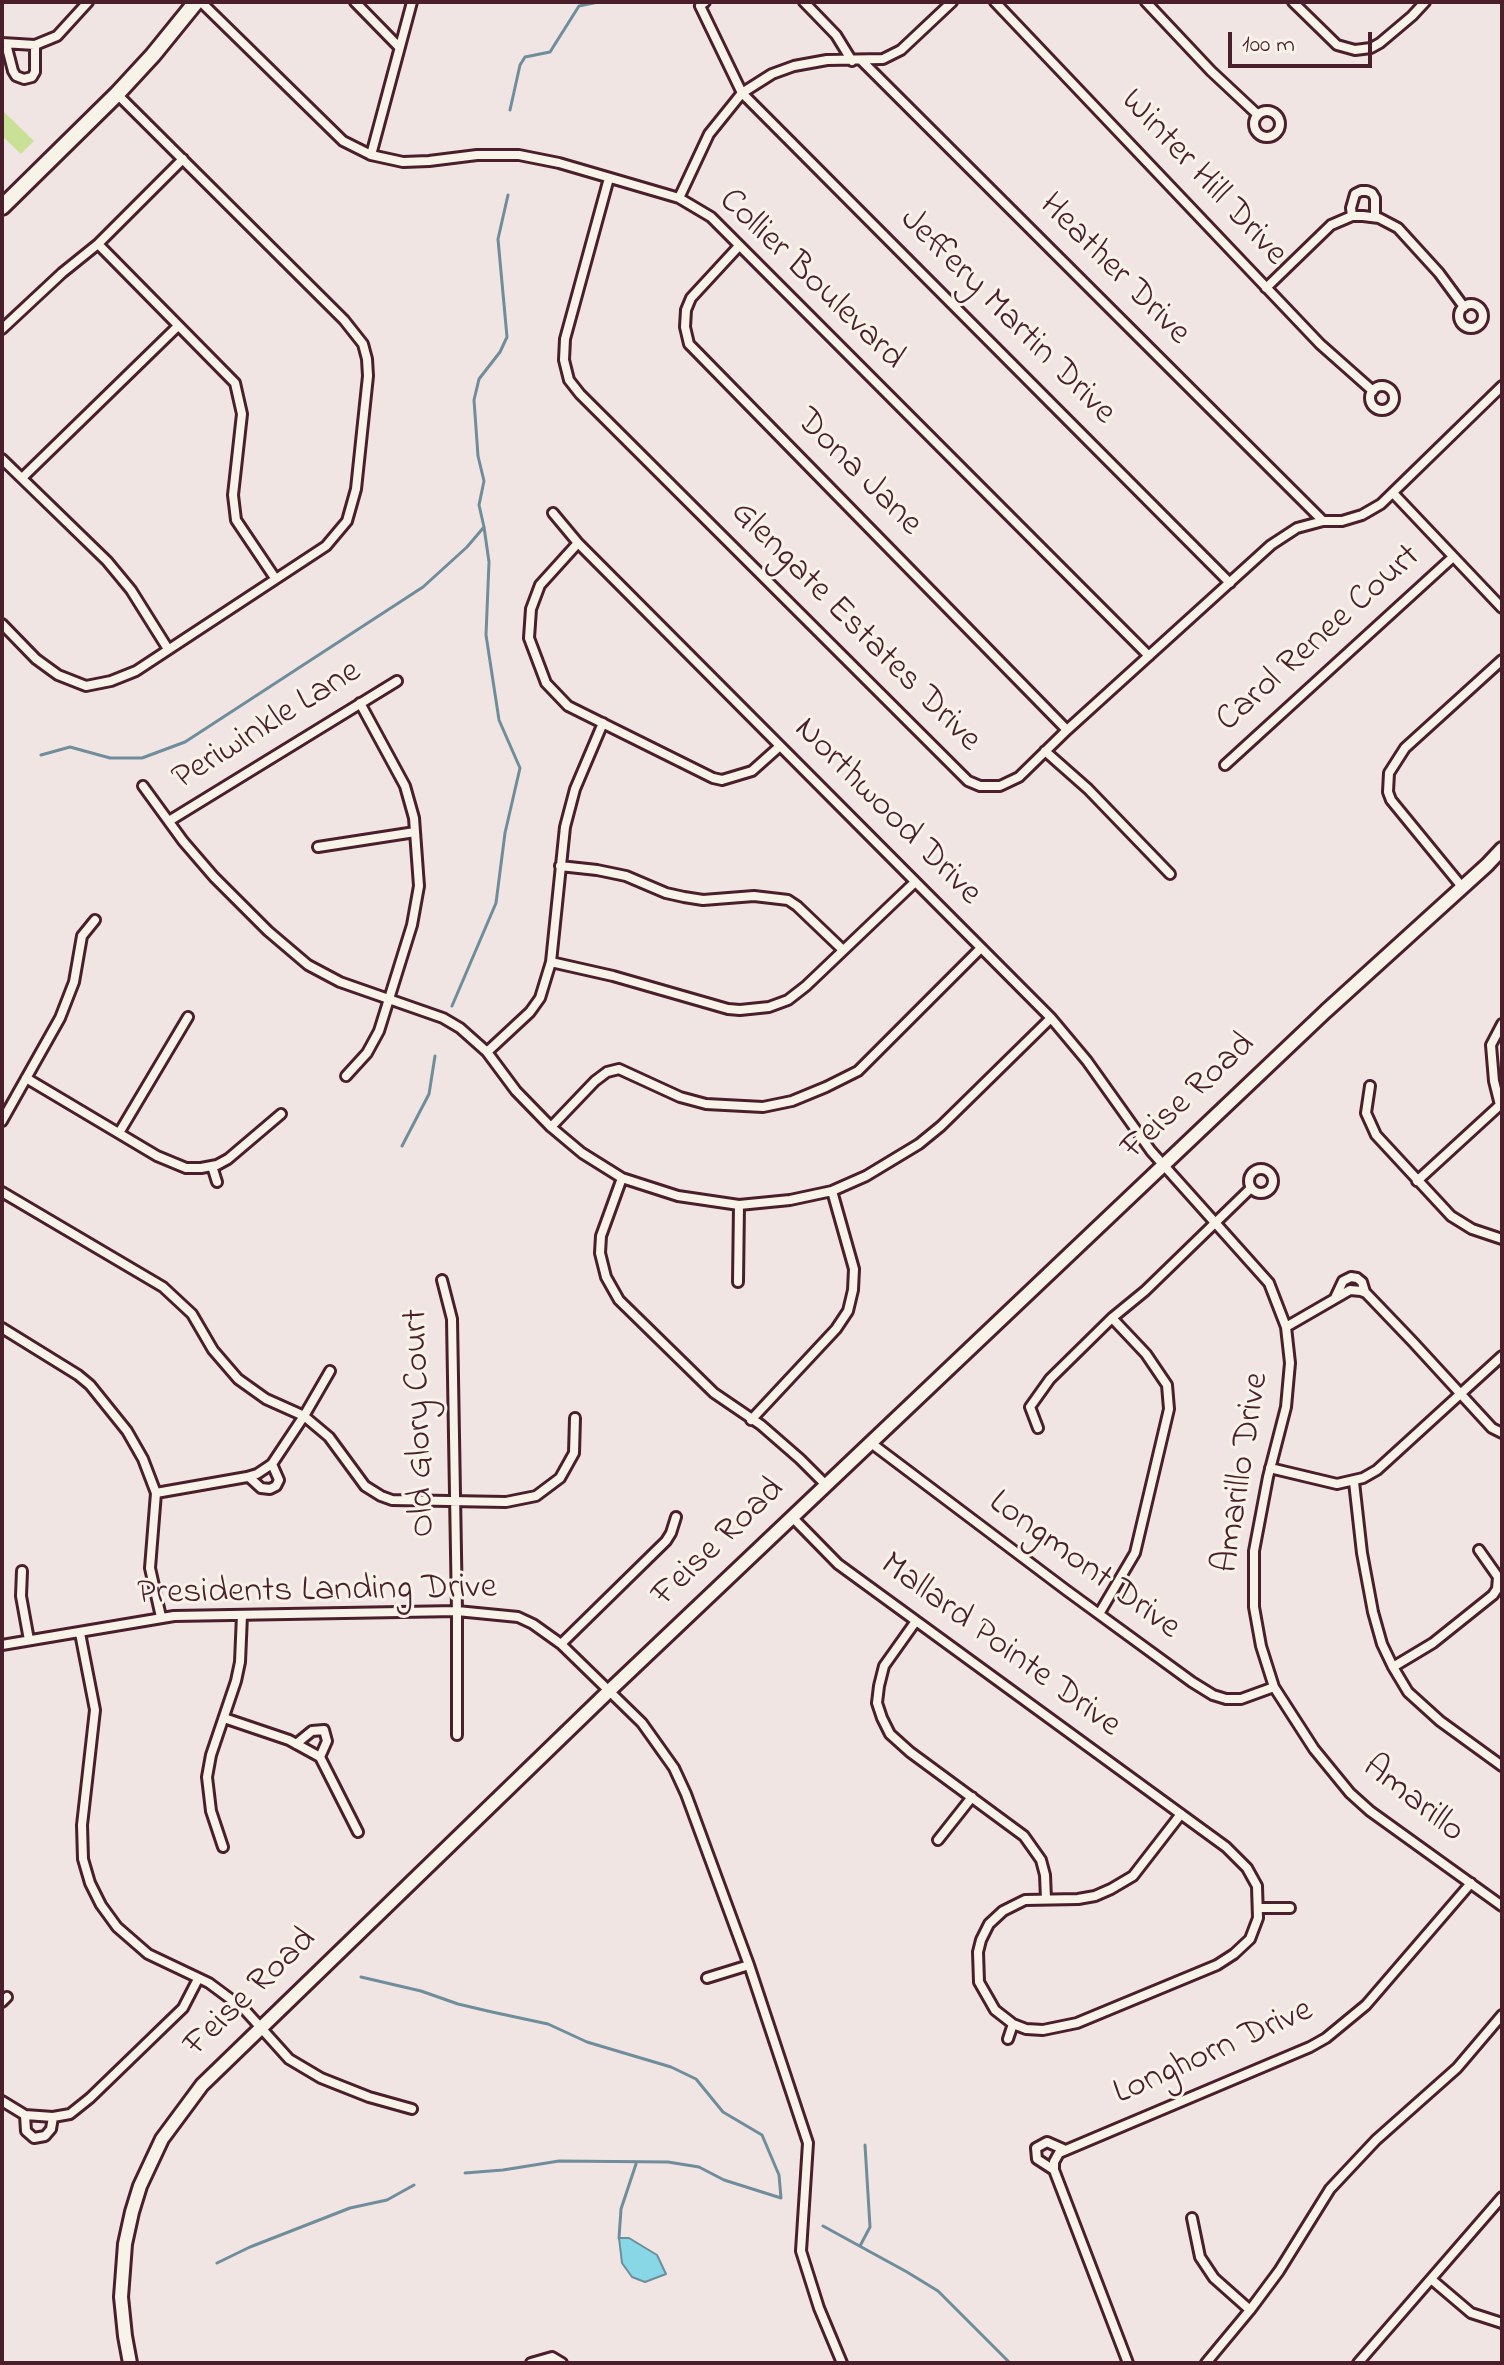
<!DOCTYPE html>
<html>
<head>
<meta charset="utf-8">
<style>
	body { margin:0 }
	#map { position:relative; width:1504px; height:2365px; overflow:hidden; background:#f1e5e3; font-family:"Indie Flower",sans-serif }
	canvas { display:block }
	.frame { position:absolute; inset:0; border:4px solid #4a1f2b; pointer-events:none }
	.scale { position:absolute; left:1228px; top:32px; width:144px; height:36px; box-sizing:border-box; border:4px solid #4a1f2b; border-top:0; padding-left:10px; font-size:24px; line-height:28px; white-space:nowrap; color:#4a1f2b; -webkit-text-stroke:6px #f7f3e8; paint-order:stroke }
</style>
</head>
<body>
<div id="map">
<canvas width="1504" height="2365"></canvas>
<div class="frame"></div>
<div class="scale">100 m</div>
</div>
<script>
const ctx = document.querySelector('canvas').getContext('2d');
ctx.lineJoin = 'round';
function paint(path, color) {
  ctx.fillStyle = color;
  ctx.fill(path, 'evenodd');
}
function poly(rows) {
  const path = new Path2D();
  for (const r of rows) {
    if (r.length === 3) {
      path.moveTo(r[0] + r[2], r[1]);
      path.arc(r[0], r[1], r[2], 0, 2 * Math.PI);
      continue;
    }
    path.moveTo(r[0], r[1]);
    for (let i = 2; i < r.length; i += 2) path.lineTo(r[i], r[i + 1]);
  }
  return path;
}
function stroke(path, color, width, dash) {
  ctx.strokeStyle = color;
  ctx.lineWidth = width;
  ctx.lineCap = dash ? 'butt' : 'round';
  ctx.setLineDash(dash || []);
  ctx.stroke(path);
}
function write(font, color, halo, rows, align = 'center') {
  ctx.font = font + ' "Indie Flower",sans-serif';
  ctx.lineWidth = 6;
  ctx.setLineDash([]);
  ctx.textBaseline = 'middle';
  ctx.strokeStyle = halo;
  ctx.fillStyle = color;
  for (const [text, x, y, turn = 0] of rows) {
    ctx.save();
    ctx.translate(x, y);
    ctx.rotate((+turn || 0) * Math.PI / 180);
    ctx.textAlign = isNaN(turn) ? turn : align;
    if (halo) ctx.strokeText(text, 0, 0);
    ctx.fillText(text, 0, 0);
    ctx.restore();
  }
}
const green = poly([
	[2,110,34,141,21,154,2,136]
]);
const water = poly([
	[619,2238,629,2238,657,2255,666,2274,645,2282,632,2277,622,2263,619,2238]
]);
const stream = poly([
	[510,110,520,65,525,57,550,52,579,6,598,2],
	[41,755,70,747,110,758,142,758,185,742,423,587,467,547,484,527],
	[452,1006,496,903,505,833,520,768,499,720,486,635,489,562,484,527,479,505,484,481,478,456,474,400,479,379,500,352,507,337,498,239,508,195],
	[402,1146,429,1094,435,1056],
	[361,1977,421,1991,458,2004,492,2012,548,2024,587,2042,671,2067,696,2079,723,2112,762,2135,779,2175,781,2198,724,2180,699,2167,668,2162,559,2161,503,2170,465,2173],
	[823,2226,907,2272,938,2291,1010,2363],
	[619,2238,621,2209,636,2164],
	[860,2246,870,2227,865,2145],
	[217,2263,250,2247,350,2208,387,2200,414,2185]
]);
const street = poly([
	[201,2,343,141,371,155,403,162,429,161,477,155,519,155,559,163,679,198,711,217,1149,656],
	[355,2,399,47],
	[705,2,700,6,742,93,1230,583],
	[804,2,836,35,852,61],
	[995,2,1320,344,1373,391],
	[1146,2,1211,71,1258,115],
	[1293,2,1337,45,1355,50,1371,48,1380,43,1412,16,1425,2],
	[2,43,35,45,57,36,88,2],
	[6,44,13,71,16,76,24,79,32,77,35,72,35,45],
	[862,61,1323,521],
	[1267,124,13],
	[371,155,412,2],
	[609,178,565,339,564,360,569,380,580,394,968,781,980,786,1000,786,1019,777,1067,730,1271,545,1297,528,1323,521,1342,521,1362,515,1381,504,1502,386],
	[679,198,709,134,742,93,772,74,794,66,827,60,883,59,901,50,952,2],
	[1352,216,1351,208,1355,194,1361,191,1367,191,1372,193,1375,198,1375,217],
	[98,244,235,383,242,414,233,495,236,520,275,578],
	[739,246,691,298,686,310,685,327,689,344,1067,730],
	[1266,288,1331,225,1352,216,1363,216,1379,218,1398,228,1439,273,1464,307],
	[1471,316,12],
	[2,329,62,273,98,244,183,159],
	[1382,398,12],
	[2,459,107,561,131,590,168,649],
	[22,478,178,326],
	[1393,493,1502,608],
	[553,513,578,543,1051,1018,1087,1061,1151,1151,1269,1283,1286,1327,1290,1363,1286,1407,1268,1477,1254,1551,1254,1607,1261,1646,1274,1687,1314,1749,1350,1793,1370,1811,1502,1906],
	[578,543,540,585,531,609,529,638,546,683,568,706,713,778,722,780,752,771,780,746],
	[2,624,36,659,58,675,86,686,111,681,136,671,326,546,347,521,356,489,368,376,367,359,363,344,344,320,117,94],
	[1045,751,1088,789,1170,874],
	[1225,765,1453,557],
	[143,786,183,841,214,877,268,931,308,965,340,982,443,1018,460,1028,487,1052,516,1091,551,1127,582,1153,622,1178,678,1196,739,1205,790,1200,832,1191,866,1176,919,1144,941,1126,1051,1018],
	[169,821,397,681],
	[318,847,415,832],
	[560,866,597,870,626,876,666,893,684,897,703,900,754,896,788,900,797,906,843,950],
	[1463,888,1391,800,1388,792,1389,773,1405,748,1502,660],
	[551,962,613,976,728,1009,740,1010,769,1007,788,1000,806,986,914,883],
	[487,1052,530,1012,540,998,551,962,565,827,575,789,603,723],
	[346,1076,367,1053,379,1031,412,925,419,886,414,818,405,786,360,703],
	[26,1078,157,1156,186,1168,201,1168,217,1165,228,1159,281,1114],
	[1370,1086,1366,1113,1376,1135,1451,1216,1472,1229,1502,1239],
	[1500,1105,1494,1081,1491,1045,1502,1024],
	[2,1121,60,1018,74,982,82,936,95,920],
	[551,1127,595,1081,607,1072,619,1069,680,1097,706,1104,763,1107,792,1101,826,1087,858,1071,981,948],
	[119,1133,188,1017],
	[212,1166,217,1182],
	[1261,1181,12],
	[622,1178,601,1236,600,1253,606,1277,619,1300,714,1393,761,1425,800,1459,826,1485],
	[1417,1181,1500,1105,1502,1105],
	[2,1192,163,1287,192,1314,213,1350,238,1379,266,1399,304,1416,329,1437,365,1486,381,1496,392,1500,506,1502,536,1496,560,1478,574,1453,575,1418],
	[442,1280,452,1319,457,1611,457,1735],
	[738,1282,739,1205],
	[1335,1298,1343,1281,1351,1277,1357,1278,1362,1282,1365,1292],
	[1286,1327,1350,1290,1361,1291,1366,1293,1412,1341,1492,1428,1502,1433],
	[2,1328,78,1375,90,1385,127,1431,143,1459,156,1493,150,1568,161,1617],
	[751,1420,836,1329,848,1311,853,1290,854,1269,832,1191],
	[1038,1428,1030,1407,1050,1379,1112,1318,1145,1291,1251,1188],
	[871,1443,1066,1590,1192,1682,1213,1695,1226,1699,1241,1699,1274,1687],
	[1270,1468,1337,1484,1363,1478,1377,1470,1502,1356],
	[249,1477,261,1488,270,1489,276,1486,279,1480,272,1464],
	[1354,1482,1362,1553,1373,1612,1382,1644,1393,1667,1408,1692,1440,1721,1502,1766],
	[156,1493,247,1477,257,1474,272,1464,304,1416,330,1371],
	[792,1517,838,1564,1226,1847,1247,1868,1257,1886,1258,1918,1250,1939,1234,1954,1217,1965,1077,2023,1043,2030,1026,2029,1013,2024,995,2010,979,1982,978,1952,981,1940,989,1924,1003,1911,1025,1900,1078,1899,1095,1896,1111,1889,1133,1876,1181,1814],
	[22,1571,21,1596,29,1640],
	[1099,1614,1135,1553,1169,1409,1167,1385,1146,1354,1112,1318],
	[916,1621,884,1666,879,1686,877,1703,882,1718,890,1734,910,1752,1024,1836,1041,1860,1045,1875,1046,1899],
	[80,1633,95,1710,82,1825,83,1859,90,1883,101,1905,117,1927,148,1954,209,1983,244,2009,289,2059,321,2078,369,2097,412,2109],
	[561,1644,666,1541,671,1533,676,1517],
	[2,1645,174,1616,457,1611,518,1617,533,1624,561,1644,642,1723,674,1768,686,1794,749,1965,808,2143,801,2251,819,2308,842,2363],
	[1393,1667,1433,1643,1493,1595,1497,1589,1498,1577,1479,1550],
	[224,1718,289,1740,320,1757,358,1832],
	[296,1744,312,1731,324,1730,327,1741,320,1757],
	[938,1840,972,1797],
	[223,1847,211,1811,207,1777,211,1755,236,1681,240,1662,242,1615],
	[1259,1908,1290,1908],
	[707,1978,749,1965],
	[2,2002,7,1997],
	[1008,2039,1013,2024],
	[2,2101,25,2115,53,2117,70,2114,90,2098,183,2008,198,1979],
	[25,2115,26,2131,34,2138,45,2136,51,2129,53,2117],
	[1054,2170,1037,2159,1036,2148,1047,2142,1063,2149],
	[1192,2218,1200,2257,1214,2278,1250,2310],
	[1431,2279,1471,2313,1502,2323],
	[531,2363,552,2357,562,2363],
	[1128,2363,1054,2170,1054,2162,1059,2153,1310,2047,1326,2038,1366,2005,1471,1883],
	[1206,2363,1250,2310,1279,2271,1330,2189,1376,2140,1457,2068,1502,2015],
	[1358,2363,1502,2197]
]);
const secondary = poly([
	[130,2363,125,2336,121,2297,125,2244,132,2212,140,2186,162,2139,202,2085,609,1691,1326,1011,1487,865,1502,849]
]);
const primary = poly([
	[2,207,117,94,153,55,196,2]
]);
const streetNames = [
	["Winter Hill Drive",1202,179,47],
	["Heather Drive",1113,271,45],
	["Collier Boulevard",810,281,44],
	["Jeffery Martin Drive",1006,318,45],
	["Dona Jane",857,474,45],
	["Glengate Estates Drive",854,628,45],
	["Carol Renee Court",1320,640,-42],
	["Periwinkle Lane",268,727,-32],
	["Northwood Drive",886,813,45],
	["Feise Road",1190,1098,-43],
	["Old Glory Court",422,1423,-92],
	["Amarillo Drive",1244,1473,-81],
	["Feise Road",720,1544,-44],
	["Longmont Drive",1083,1567,36],
	["Presidents Landing Drive",317,1593,-1],
	["Mallard Pointe Drive",999,1647,36],
	["Amarillo",1412,1801,38],
	["Feise Road",252,1994,-44],
	["Longhorn Drive",1214,2054,-24]
];
paint(green, '#c9e197');
paint(water, '#88d7e6');
stroke(water, '#6f8d9b', 2);
stroke(stream, '#6f8d9b', 3);
stroke(street, '#4a1f2b', 14);
stroke(secondary, '#4a1f2b', 18);
stroke(primary, '#4a1f2b', 20);
stroke(street, '#f7f3e8', 8);
stroke(secondary, '#f7f3e8', 12);
stroke(primary, '#f7f3e8', 14);
write('36px', '#4a1f2b', '#f7f3e8', streetNames);
</script>
</body>
</html>
